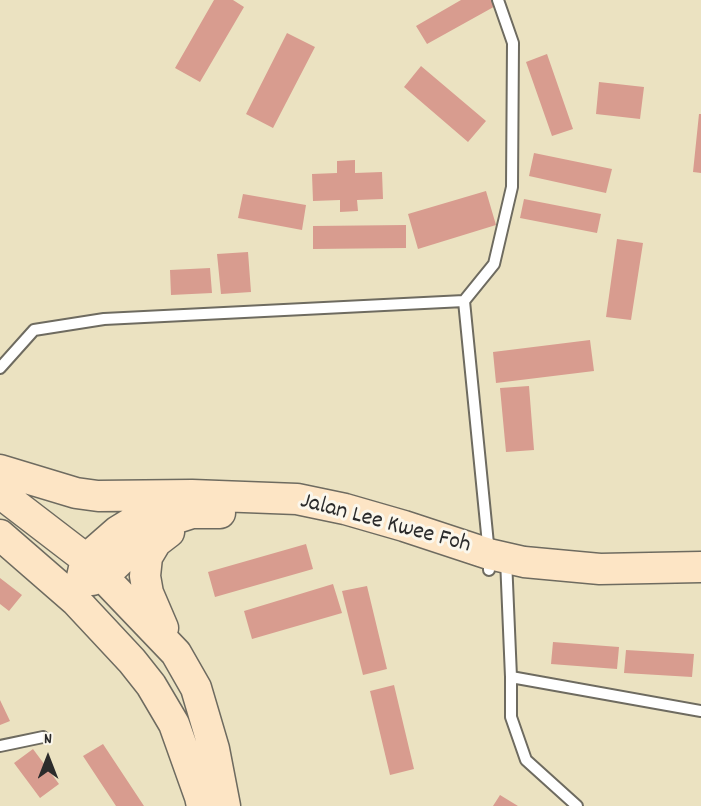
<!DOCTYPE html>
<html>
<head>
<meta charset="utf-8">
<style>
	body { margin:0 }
	#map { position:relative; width:701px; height:806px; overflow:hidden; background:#ebe2c1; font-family:Dekko,sans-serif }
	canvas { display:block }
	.north { position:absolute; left:18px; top:728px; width:60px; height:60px; -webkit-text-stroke:4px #fbf7ec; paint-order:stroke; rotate:0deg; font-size:16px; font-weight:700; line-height:24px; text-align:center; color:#2b2b2b }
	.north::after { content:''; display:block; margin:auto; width:21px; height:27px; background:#2b2b2b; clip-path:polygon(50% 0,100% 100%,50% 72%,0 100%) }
</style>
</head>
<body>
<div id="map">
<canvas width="701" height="806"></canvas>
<div class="north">N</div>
</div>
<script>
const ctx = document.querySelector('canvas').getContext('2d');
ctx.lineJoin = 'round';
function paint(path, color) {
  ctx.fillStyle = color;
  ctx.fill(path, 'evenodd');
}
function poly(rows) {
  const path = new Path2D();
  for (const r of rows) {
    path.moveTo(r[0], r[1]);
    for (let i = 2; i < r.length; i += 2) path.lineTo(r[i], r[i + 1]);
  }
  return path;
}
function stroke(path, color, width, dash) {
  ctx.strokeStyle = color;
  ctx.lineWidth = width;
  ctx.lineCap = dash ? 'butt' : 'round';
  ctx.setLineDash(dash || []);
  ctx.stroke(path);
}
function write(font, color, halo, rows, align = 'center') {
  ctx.font = font + ' Dekko,sans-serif';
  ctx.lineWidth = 6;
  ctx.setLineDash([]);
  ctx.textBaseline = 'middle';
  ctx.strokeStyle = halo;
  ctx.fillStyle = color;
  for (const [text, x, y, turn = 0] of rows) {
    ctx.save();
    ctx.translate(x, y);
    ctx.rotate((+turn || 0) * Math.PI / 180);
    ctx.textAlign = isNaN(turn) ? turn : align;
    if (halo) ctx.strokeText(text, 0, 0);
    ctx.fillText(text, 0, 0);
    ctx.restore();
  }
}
const building = poly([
	[214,0,233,0,244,7,200,82,175,68],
	[461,0,496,0,499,4,427,44,416,26],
	[287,33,315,47,273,128,246,114],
	[547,54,573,129,552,136,526,62],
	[421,66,486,121,468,142,404,87],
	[599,82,644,87,640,119,596,114],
	[699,114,701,114,701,173,693,172],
	[534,153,612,169,606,193,529,176],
	[355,160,355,173,382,172,383,199,357,200,358,211,340,212,340,200,313,201,312,174,337,173,337,161],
	[486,191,496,225,418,249,408,214],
	[243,194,306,205,302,230,238,218],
	[524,199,601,214,597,233,520,218],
	[406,225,406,248,313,249,313,226],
	[617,239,643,243,631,320,606,317],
	[248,252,251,292,221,294,217,254],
	[210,268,212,293,171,295,170,270],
	[590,340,594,371,496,383,493,352],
	[529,386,534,450,506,452,500,388],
	[306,544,313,569,215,597,208,572],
	[0,578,22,595,9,611,0,604],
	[333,584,342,613,252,639,244,611],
	[367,586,387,669,363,675,342,591],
	[553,642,619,647,617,669,551,664],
	[626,650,694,654,692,677,624,673],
	[394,685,414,769,390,775,370,691],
	[0,700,10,721,0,725],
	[103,744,144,806,116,806,83,756],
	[33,749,59,784,40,798,14,763],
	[500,795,518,806,493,806]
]);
const lane = poly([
	[0,368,34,330,104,319,464,301],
	[506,559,511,677,511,717,526,760,577,806],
	[489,570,489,554,464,301,494,264,512,187,513,43,498,0],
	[511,677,701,711],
	[0,746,43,737]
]);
const secondary = poly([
	[0,470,76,493,98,496,192,495,297,499,345,509,404,526,489,554,524,562,600,569,701,567],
	[0,493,86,559,176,653,196,688,214,749,225,806],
	[0,535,76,601,132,661,151,685,174,724,200,797,202,806],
	[82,577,92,580,104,576,151,530,161,523,192,513,220,513],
	[82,577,86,559,118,531,141,517,156,510],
	[163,628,148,593,145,576,147,557,156,542,169,532]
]);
const streetNames = [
	["Jalan Lee Kwee Foh",385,525,15]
];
paint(building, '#d89c8f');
stroke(lane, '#6e6b60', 14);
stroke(secondary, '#6e6b60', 33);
stroke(lane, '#fff', 10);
stroke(secondary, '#fde5c5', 30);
write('24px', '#2b2b2b', '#fbf7ec', streetNames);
</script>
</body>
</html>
